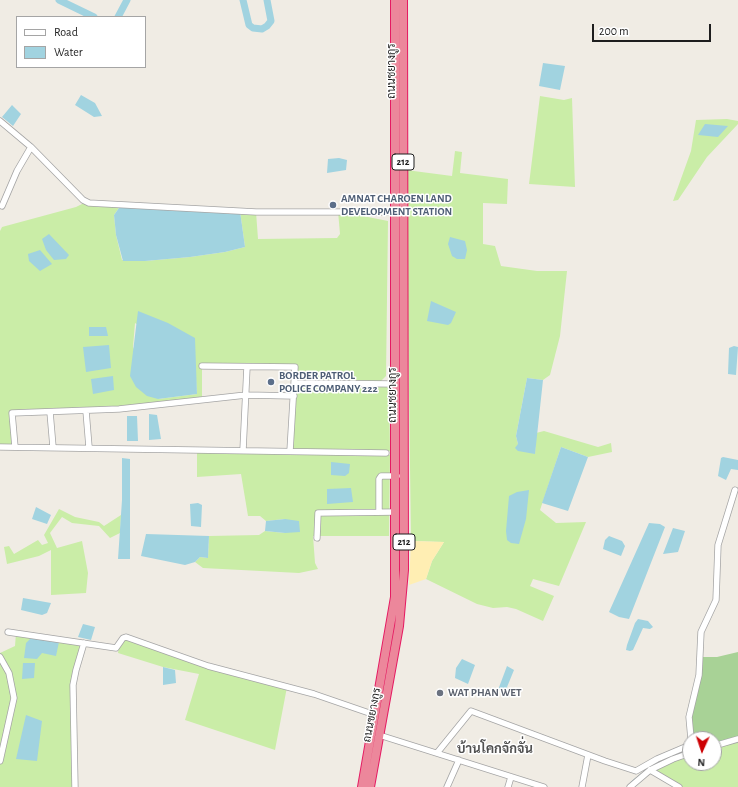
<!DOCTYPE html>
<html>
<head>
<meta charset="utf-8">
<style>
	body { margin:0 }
	#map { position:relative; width:738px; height:787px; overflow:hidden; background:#f0ece4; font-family:"Alegreya Sans",sans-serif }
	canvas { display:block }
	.legend { position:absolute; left:16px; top:16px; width:130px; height:52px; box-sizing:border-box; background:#fff; border:1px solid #a5a5a5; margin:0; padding:5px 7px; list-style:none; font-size:12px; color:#1e1e1e }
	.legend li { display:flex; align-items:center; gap:8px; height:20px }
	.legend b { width:20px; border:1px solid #a5a5a5 }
	.north { position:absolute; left:682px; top:731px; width:40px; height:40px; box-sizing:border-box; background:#fff; border:1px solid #a5a5a5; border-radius:50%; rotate:183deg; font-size:11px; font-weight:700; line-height:16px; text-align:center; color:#1e1e1e }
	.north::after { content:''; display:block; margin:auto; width:14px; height:18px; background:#cd0003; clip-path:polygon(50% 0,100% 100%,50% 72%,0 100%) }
	.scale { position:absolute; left:592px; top:24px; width:119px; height:18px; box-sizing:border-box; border:2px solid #1e1e1e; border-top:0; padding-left:5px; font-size:12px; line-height:14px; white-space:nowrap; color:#1e1e1e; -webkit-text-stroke:3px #fff; paint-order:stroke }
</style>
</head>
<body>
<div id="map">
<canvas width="738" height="787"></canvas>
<ul class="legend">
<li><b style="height:5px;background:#fff"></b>Road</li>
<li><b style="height:11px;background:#a1d3e0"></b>Water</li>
</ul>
<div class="north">N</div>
<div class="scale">200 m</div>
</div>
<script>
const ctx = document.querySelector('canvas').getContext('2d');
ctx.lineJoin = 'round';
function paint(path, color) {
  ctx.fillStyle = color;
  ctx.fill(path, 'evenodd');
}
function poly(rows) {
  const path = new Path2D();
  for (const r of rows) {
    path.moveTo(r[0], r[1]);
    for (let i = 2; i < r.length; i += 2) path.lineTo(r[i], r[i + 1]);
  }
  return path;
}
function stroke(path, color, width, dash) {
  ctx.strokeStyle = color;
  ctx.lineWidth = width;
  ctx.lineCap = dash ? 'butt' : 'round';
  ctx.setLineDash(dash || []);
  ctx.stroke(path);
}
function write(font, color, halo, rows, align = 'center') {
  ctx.font = font + ' "Alegreya Sans",Sarabun,sans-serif';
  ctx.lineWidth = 3;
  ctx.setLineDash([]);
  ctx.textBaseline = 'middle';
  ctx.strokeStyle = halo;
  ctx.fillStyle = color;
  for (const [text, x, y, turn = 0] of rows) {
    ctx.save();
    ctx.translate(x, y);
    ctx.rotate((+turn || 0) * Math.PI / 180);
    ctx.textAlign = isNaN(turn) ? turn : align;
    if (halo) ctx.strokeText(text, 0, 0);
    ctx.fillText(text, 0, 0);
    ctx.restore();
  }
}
const grass = poly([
	[540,96,564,100,572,98,575,187,529,184],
	[727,119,738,121,738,124,707,157,678,200,673,201,691,151,696,120],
	[455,151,462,152,460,173,508,179,507,204,483,203,483,244,495,246,501,266,537,271,567,271,560,336,550,375,543,380,527,378,516,436,518,444,535,454,536,433,544,431,598,447,611,443,612,452,588,457,561,447,540,510,556,523,586,522,559,586,533,579,530,586,554,596,543,621,516,609,507,607,493,608,477,604,426,579,432,561,444,542,411,541,406,170,452,176],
	[86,202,121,205,114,215,116,235,122,260,145,261,190,257,225,252,245,247,240,211,256,212,258,239,337,238,340,234,338,211,388,221,386,376,378,384,389,388,390,451,386,453,390,455,389,536,313,536,315,563,318,569,299,573,203,568,195,562,200,557,208,558,209,536,259,535,265,531,285,533,285,519,266,521,260,516,248,516,241,474,197,477,197,449,290,451,295,368,202,367,202,399,170,405,13,413,15,447,0,447,0,231,2,227,76,207],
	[135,323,195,365,197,394,158,399,133,347],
	[59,509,75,517,99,522,104,526,121,515,120,533,110,538,99,526,72,523,62,517,50,533,57,548,82,541,88,573,86,593,51,595,51,550,39,556,7,564,4,547,9,546,14,554,38,540,42,545,48,543,44,535],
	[16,633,84,643,76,670,75,787,0,787,0,653,15,646],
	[123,638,287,687,275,750,185,720,199,674,163,667,118,653,119,647],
	[738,739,738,787,679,787,650,770,690,753,690,763,714,763,714,746]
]);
const forest = poly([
	[738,652,738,739,714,746,714,739,691,739,689,722,700,657,717,657]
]);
const sand = poly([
	[411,541,444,542,432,561,426,579,409,585]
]);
const water = poly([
	[543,63,565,66,560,90,539,86],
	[81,95,95,103,102,116,94,117,75,105],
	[12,105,21,114,13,126,2,117],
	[705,124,728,126,718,137,698,135],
	[339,158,347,160,346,170,327,173,328,159],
	[121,205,240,211,245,247,225,252,190,257,145,261,123,261,116,235,114,215],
	[49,234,69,255,66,259,54,260,46,250,42,239],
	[450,237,465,241,467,250,465,259,457,259,452,256,448,244],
	[40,250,52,264,40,271,29,261,28,254],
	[431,301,456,312,451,323,448,325,427,321],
	[138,311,168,323,195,338,197,394,158,399,147,396,136,387,130,376],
	[89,327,106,327,108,336,89,336],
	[109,345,111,368,86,372,83,347],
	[734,346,738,347,736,375,728,374,729,348],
	[113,376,114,390,93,394,91,379],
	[527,378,543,380,535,454,518,451,515,448,518,444,516,436],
	[149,414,157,415,161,439,149,440],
	[127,416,137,416,138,441,127,441],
	[561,447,588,457,568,511,542,503],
	[723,457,738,460,738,470,731,469,726,480,718,476,721,458],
	[122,458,130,459,130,559,118,559,122,500],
	[331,462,350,464,349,473,345,476,331,475],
	[351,488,353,502,327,504,327,489],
	[529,490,526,519,519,544,511,543,507,540,506,531,509,496,517,492],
	[198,503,202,505,201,527,191,526,190,504],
	[36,507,51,515,47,524,32,519],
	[285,519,299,521,300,532,285,533,265,531,266,521],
	[649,523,660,524,665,527,629,619,619,617,609,612],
	[673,528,685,531,678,552,663,554],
	[146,534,209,536,208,558,200,557,195,562,185,565,141,556],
	[609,536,622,541,625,546,621,556,603,549,605,540],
	[23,598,51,603,47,613,42,615,21,610],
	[638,619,648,621,653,627,650,629,643,628,633,650,630,651,626,650,627,645,635,623],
	[83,624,95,627,91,640,78,637],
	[31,638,59,642,56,656,42,653,37,659,24,658,26,643],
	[462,659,475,665,468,684,455,678,456,668],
	[23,663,35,663,34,678,22,679],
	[507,666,514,670,505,692,498,690],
	[163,667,175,670,176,683,163,685],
	[26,715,42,721,37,761,16,759]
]);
const stream = poly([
	[714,743,733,738],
	[667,758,690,750],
	[653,766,664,759],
	[631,782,647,769]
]);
const river = poly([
	[59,0,94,17],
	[243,0,249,25,253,28,262,29,267,26,271,21,267,0],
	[118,17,127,0]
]);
const minor = poly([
	[0,121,31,147,83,200,89,203,256,212,396,212],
	[2,206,17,171,31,147],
	[202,366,295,367,290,451],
	[294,383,396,384],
	[86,411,89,447],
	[50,412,53,447],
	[0,447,386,453],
	[15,447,12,413,119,409,246,395,294,396],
	[243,450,247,367],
	[379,512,379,479,381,476,397,476],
	[317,538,318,513,396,512],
	[8,632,116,648,123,638,126,637,208,666,314,694,375,715],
	[0,657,9,673,14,698,0,761],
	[379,735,544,787],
	[691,739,689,717,699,675,701,632,716,600,718,545,735,490],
	[714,746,738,739],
	[437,753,471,711,605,761,636,771,657,759,690,745],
	[650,770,679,787],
	[75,787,73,685,76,670,84,643],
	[447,787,459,760],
	[508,787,511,777],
	[582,787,588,755],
	[630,787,650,770,673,759,690,753]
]);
const highway = poly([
	[362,787,395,597,395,0],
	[370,787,399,626,404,570,403,0]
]);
const markers = [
	[333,205,4,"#5c6f8a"],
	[271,382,4,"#5c6f8a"],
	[440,693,4,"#6b7280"]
];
const shields = [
	[403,162,22],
	[404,542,22]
];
const shieldNames = [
	["212",403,162],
	["212",404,542]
];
const streetNames = [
	["ถนนชยางกูร",392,71,-90],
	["ถนนชยางกูร",393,395,-90],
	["ถนนชยางกูร",372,715,-79]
];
const serviceNames = [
	["AMNAT CHAROEN LAND",341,199],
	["DEVELOPMENT STATION",341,212],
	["BORDER PATROL",279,376],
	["POLICE COMPANY 222",279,389]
];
const worshipNames = [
	["WAT PHAN WET",448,693]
];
const quarterNames = [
	["บ้านโคกจักจั่น",495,749]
];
paint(grass, '#caeda7');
paint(forest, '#a8d296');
paint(sand, '#ffeeb3');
paint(water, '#a1d3e0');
stroke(stream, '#a1d3e0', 1);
stroke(river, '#a1d3e0', 7);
stroke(minor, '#a5a5a5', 7);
stroke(highway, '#e51a62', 10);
stroke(minor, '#fff', 5.5);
stroke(highway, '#ec879b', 8);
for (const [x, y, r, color] of markers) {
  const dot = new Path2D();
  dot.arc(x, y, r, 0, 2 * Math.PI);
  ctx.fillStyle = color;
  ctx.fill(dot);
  stroke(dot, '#fff', 1.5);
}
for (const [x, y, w] of shields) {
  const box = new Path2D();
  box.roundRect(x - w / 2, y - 8, w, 16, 3);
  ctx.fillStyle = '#fff';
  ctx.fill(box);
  stroke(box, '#1e1e1e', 1);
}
write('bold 10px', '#1e1e1e', null, shieldNames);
write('11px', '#1e1e1e', '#fff', streetNames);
write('bold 11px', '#4e5e75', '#fff', serviceNames, 'left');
write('bold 11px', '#5b616d', '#fff', worshipNames, 'left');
write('bold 13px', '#515151', '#fff', quarterNames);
</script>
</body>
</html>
